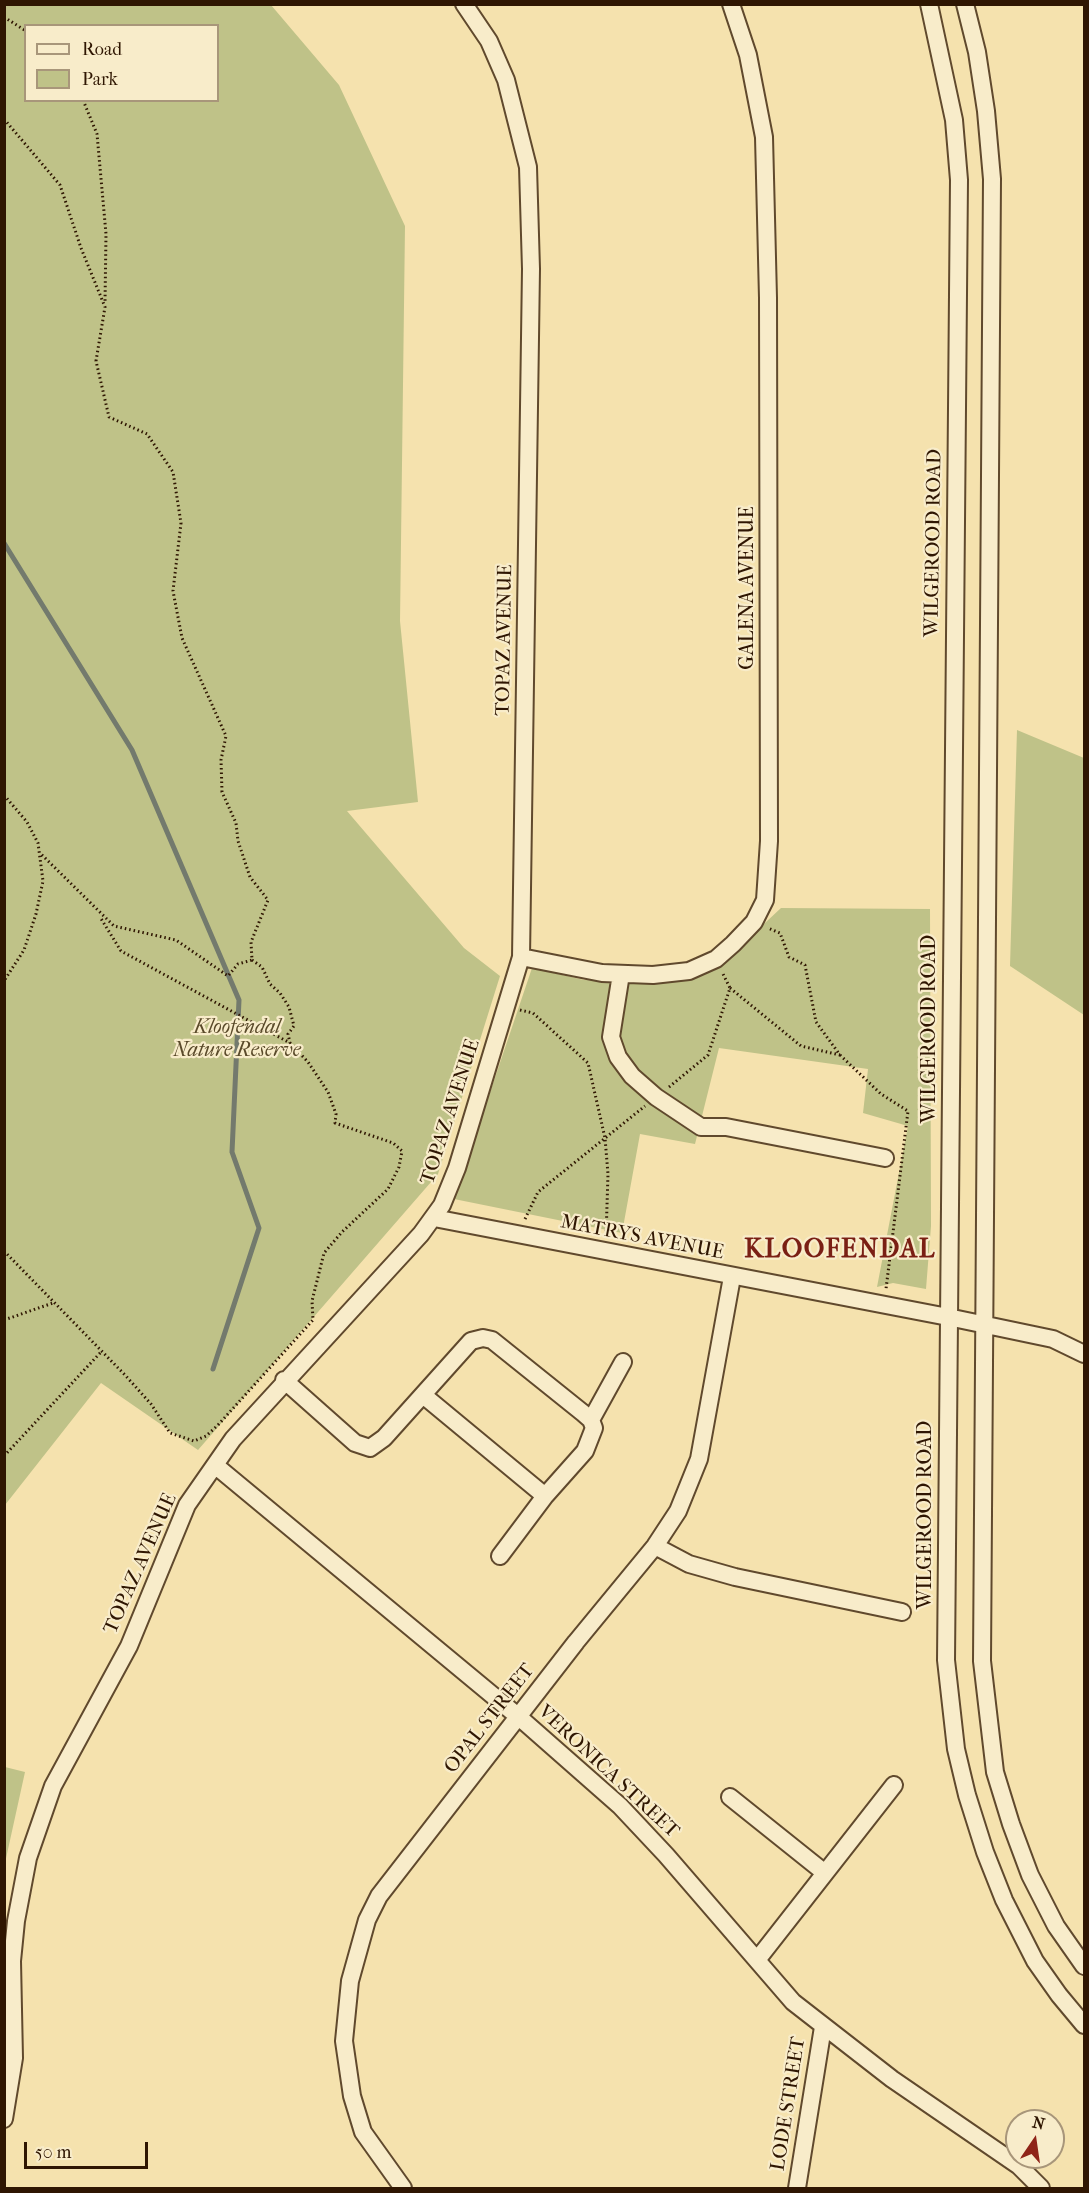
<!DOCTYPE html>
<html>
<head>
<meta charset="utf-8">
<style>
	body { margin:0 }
	#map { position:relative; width:1089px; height:2193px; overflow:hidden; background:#f5e2ae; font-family:"IM FELL French Canon",serif }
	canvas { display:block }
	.frame { position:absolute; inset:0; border:6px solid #2f1602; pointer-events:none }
	.legend { position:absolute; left:24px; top:24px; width:195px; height:78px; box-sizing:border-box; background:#f8ecca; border:2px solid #a8967a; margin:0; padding:8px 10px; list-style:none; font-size:18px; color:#2f1602 }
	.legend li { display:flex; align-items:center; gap:12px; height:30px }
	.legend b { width:30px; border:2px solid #a8967a }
	.north { position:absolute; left:1005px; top:2109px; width:60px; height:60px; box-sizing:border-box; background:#f8ecca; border:2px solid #a8967a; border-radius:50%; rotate:13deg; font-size:16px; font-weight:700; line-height:24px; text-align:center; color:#2f1602 }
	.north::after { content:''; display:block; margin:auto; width:21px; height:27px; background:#8f2418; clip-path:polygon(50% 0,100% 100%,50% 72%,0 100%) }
	.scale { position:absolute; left:24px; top:2142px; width:124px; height:27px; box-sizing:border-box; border:3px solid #2f1602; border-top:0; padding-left:8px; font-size:18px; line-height:21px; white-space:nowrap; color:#2f1602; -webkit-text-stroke:4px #f8ecca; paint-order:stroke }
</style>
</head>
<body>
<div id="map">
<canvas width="1089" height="2193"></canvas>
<div class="frame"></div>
<ul class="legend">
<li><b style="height:8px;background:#f8ecca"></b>Road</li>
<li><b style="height:16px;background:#bfc288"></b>Park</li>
</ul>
<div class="north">N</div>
<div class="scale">50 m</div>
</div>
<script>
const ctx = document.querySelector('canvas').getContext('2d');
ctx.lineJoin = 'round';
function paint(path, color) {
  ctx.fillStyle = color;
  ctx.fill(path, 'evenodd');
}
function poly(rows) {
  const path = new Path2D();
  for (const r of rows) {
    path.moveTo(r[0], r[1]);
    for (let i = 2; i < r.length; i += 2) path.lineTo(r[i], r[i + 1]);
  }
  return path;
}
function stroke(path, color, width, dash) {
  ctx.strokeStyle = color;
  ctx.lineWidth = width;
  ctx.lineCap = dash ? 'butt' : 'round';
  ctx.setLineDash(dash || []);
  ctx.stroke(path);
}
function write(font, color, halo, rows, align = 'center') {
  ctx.font = font + ' "IM FELL French Canon",serif';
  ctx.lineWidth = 4.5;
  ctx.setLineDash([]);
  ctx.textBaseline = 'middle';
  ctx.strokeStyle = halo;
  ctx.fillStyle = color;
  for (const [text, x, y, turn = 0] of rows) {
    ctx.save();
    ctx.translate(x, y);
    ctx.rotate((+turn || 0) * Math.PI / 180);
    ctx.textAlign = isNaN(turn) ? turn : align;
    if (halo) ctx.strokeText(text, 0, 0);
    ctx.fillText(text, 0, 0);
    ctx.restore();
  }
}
const green = poly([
	[5,4,271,5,339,85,405,226,400,621,418,802,347,811,464,948,500,976,438,1174,198,1450,101,1383,5,1505],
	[26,26,218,26,218,100,26,100],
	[1017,730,1084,758,1084,1015,1010,966],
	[781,908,930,909,931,1226,926,1289,893,1283,877,1287,908,1126,863,1113,868,1069,719,1048,695,1144,640,1134,622,1233,454,1199,532,968,584,980,677,982,720,965],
	[5,1767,25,1772,5,1863,4,1767]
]);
const stream = poly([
	[4,543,132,750,239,1000,232,1152,259,1228,213,1369]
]);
const path = poly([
	[4,17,26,31],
	[83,100,97,134,106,234,105,303],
	[4,119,60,185,81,248,105,307,96,361,109,417,147,434,173,472,181,523,173,591,182,638,226,736,221,760,222,792,236,823,238,841,250,877,268,900,251,942,252,960,238,964,228,976,176,940,114,926,41,854],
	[4,795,27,822,38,843,43,881,36,914,24,950,4,981],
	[252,960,262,967,270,984,280,993,289,1007,294,1026,288,1034,290,1043],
	[730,988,801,1046,840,1055,816,1022,805,965,789,957,780,933,768,928],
	[520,1010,533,1013,588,1063,605,1138,608,1174,606,1237],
	[840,1055,881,1094,908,1111,886,1289],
	[669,1087,708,1055,730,988,723,974],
	[525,1219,538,1192,645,1106],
	[4,1251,125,1375,151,1404,170,1433,194,1441,206,1436,218,1425,313,1320,312,1301,324,1253,342,1232,388,1189,399,1167,402,1151,393,1143,335,1123,336,1114,328,1092,308,1062,290,1043,121,951,100,917],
	[4,1320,53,1303],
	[4,1456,101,1352]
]);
const minor = poly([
	[929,4,954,120,959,180,946,1660,956,1749,967,1795,985,1852,1004,1900,1035,1961,1059,1995,1084,2025],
	[965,4,977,52,986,111,992,179,982,1661,995,1772,1011,1824,1030,1875,1056,1926,1084,1966],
	[521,957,602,973,653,975,689,971,716,959,733,944,754,922,765,900,769,841,768,298,764,137,748,55,731,4],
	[621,974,611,1037,618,1057,632,1076,656,1097,701,1127,726,1127,885,1158],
	[434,1218,948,1317,1053,1339,1084,1354],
	[284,1380,355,1443,370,1448,384,1438,471,1341,483,1338,492,1340,583,1413,591,1420,594,1428,585,1451,545,1496,500,1556],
	[423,1395,545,1496],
	[591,1420,623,1362],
	[216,1466,520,1718,620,1806,666,1855,793,2002,892,2079,1019,2166,1041,2188],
	[655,1546,689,1564,735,1577,902,1612],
	[730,1797,825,1873],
	[757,1960,894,1785],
	[4,2119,14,2058,12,1961,16,1921,28,1858,53,1786,129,1646,187,1505,233,1439,421,1234,442,1205,457,1168,521,957,531,269,528,167,506,80,489,41,464,4],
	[403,2188,363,2132,352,2096,344,2041,350,1981,367,1920,379,1896,576,1642,655,1546,678,1511,699,1459,732,1277],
	[797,2188,823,2027]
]);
const streetNames = [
	["WILGEROOD ROAD",934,543,-89],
	["GALENA AVENUE",748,588,-90],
	["TOPAZ AVENUE",505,640,-89],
	["WILGEROOD ROAD",930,1029,-90],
	["TOPAZ AVENUE",451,1112,-72],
	["MATRYS AVENUE",642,1238,11],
	["WILGEROOD ROAD",926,1515,-90],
	["TOPAZ AVENUE",141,1564,-66],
	["OPAL STREET",490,1719,-52],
	["VERONICA STREET",608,1772,43],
	["LODE STREET",789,2104,-81]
];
const parkNames = [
	["Kloofendal",237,1028],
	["Nature Reserve",237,1051]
];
const districtNames = [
	["KLOOFENDAL",840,1251]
];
paint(green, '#bfc288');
stroke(stream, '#737a6d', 5);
stroke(minor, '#60492d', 20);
stroke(path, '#2f1602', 3, [1.5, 3]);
stroke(minor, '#f8ecca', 16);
write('20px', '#2f1602', '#f8ecca', streetNames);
write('italic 20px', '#5a4a2a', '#f8ecca', parkNames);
ctx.letterSpacing = '1.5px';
write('bold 26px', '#7a1f14', '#f8ecca', districtNames);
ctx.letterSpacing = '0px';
</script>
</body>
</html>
